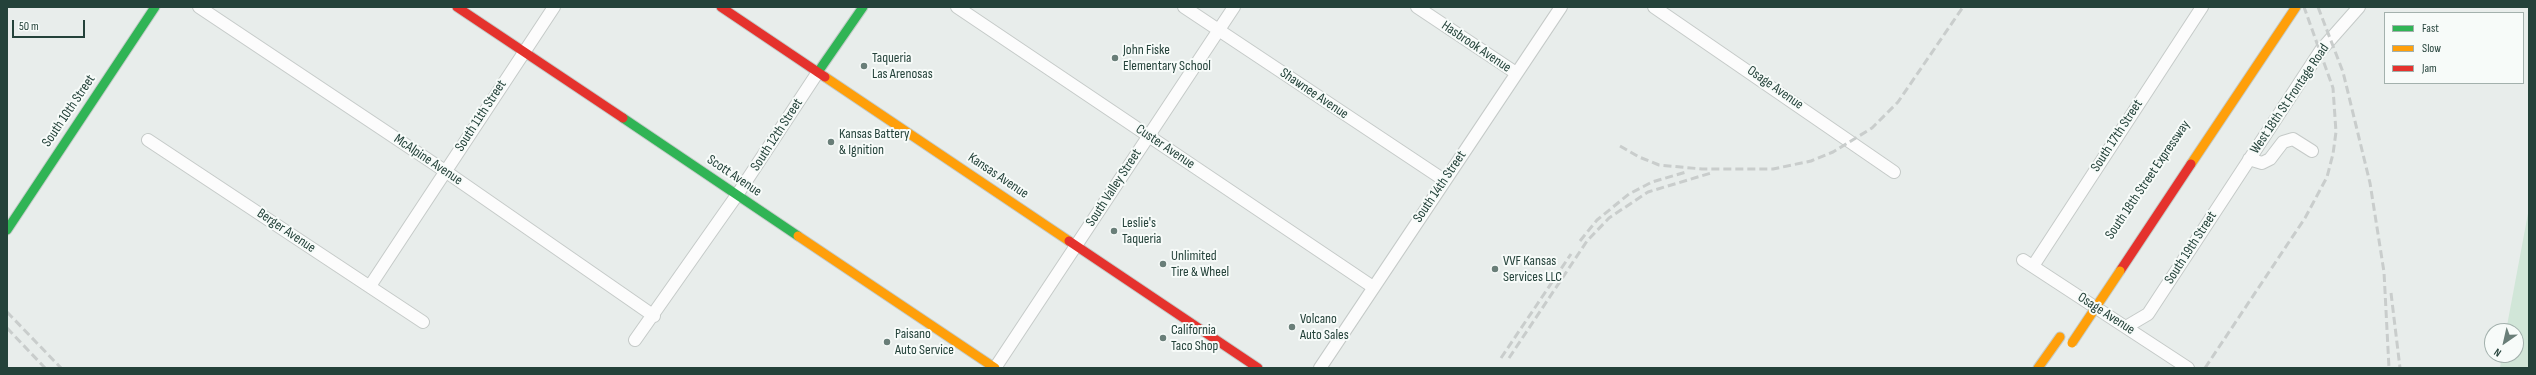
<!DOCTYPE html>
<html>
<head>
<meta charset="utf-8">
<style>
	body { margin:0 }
	#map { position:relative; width:2536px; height:375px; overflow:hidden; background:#e8edeb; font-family:"Sofia Sans Condensed",sans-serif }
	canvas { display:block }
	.frame { position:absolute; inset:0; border:8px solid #24423a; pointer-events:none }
	.legend { position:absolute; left:2384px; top:12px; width:140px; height:72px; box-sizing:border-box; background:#f7fbf9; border:1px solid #a3b1ad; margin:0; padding:5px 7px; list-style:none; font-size:12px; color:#24423a }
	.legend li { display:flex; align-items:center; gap:8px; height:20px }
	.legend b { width:20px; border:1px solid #a3b1ad }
	.north { position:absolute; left:2484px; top:323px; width:40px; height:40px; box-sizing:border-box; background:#f7fbf9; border:1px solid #a3b1ad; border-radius:50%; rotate:214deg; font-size:11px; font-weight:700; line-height:16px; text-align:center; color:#24423a }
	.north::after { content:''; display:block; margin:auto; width:14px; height:18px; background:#697e78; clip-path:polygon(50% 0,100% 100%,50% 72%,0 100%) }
	.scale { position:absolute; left:12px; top:20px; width:73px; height:18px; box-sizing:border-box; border:2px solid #24423a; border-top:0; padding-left:5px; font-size:12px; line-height:14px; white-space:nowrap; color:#24423a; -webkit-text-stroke:3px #f7fbf9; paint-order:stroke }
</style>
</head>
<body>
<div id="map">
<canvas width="2536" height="375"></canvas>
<div class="frame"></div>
<ul class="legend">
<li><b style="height:5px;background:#30b455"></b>Fast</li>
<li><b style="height:5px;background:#ff9f0a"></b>Slow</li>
<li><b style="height:5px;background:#e5322d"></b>Jam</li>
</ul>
<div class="north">N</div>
<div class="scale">50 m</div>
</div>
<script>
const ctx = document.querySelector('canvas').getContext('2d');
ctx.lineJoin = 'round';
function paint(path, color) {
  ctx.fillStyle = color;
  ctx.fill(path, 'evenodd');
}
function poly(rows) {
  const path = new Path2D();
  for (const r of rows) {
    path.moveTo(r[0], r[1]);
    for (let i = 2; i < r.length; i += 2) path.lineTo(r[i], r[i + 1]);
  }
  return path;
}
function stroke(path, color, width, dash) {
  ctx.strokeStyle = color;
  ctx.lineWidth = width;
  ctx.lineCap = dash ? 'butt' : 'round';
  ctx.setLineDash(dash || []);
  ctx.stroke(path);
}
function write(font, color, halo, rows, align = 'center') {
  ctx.font = font + ' "Sofia Sans Condensed",sans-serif';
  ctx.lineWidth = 4;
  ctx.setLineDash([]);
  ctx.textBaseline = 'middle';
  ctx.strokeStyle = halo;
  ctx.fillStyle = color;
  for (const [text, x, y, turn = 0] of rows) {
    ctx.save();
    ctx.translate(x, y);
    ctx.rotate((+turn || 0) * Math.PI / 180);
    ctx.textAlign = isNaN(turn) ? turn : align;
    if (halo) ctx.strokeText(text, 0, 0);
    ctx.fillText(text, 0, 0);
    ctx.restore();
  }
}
const green = poly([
	[2529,208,2529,368,2500,368,2502,355,2516,355,2516,331,2506,331]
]);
const street = poly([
	[199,7,445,171,654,316],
	[957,7,1373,287],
	[1184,7,1444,180],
	[1417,7,1516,73],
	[1654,7,1894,172],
	[148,140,423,322],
	[2249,159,2262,163,2270,159,2283,142,2293,139,2312,151],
	[2023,260,2188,368],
	[2033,266,2202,7],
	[370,286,554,7],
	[2126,327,2148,314,2321,50,2359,7],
	[635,340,737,195,818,72],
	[995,368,1234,7],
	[1320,368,1561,7]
]);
const fast = poly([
	[818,72,863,7],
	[623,118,798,236],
	[7,230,155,7]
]);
const slow = poly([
	[825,77,1069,241],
	[2191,164,2296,7],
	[798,236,995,368],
	[2038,368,2060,337]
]);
const jam = poly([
	[457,7,623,118],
	[721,7,825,77],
	[1069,241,1258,368],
	[2120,271,2191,164]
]);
const rail = poly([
	[2318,7,2343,72,2370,183,2384,272,2389,368],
	[1620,146,1639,157,1659,165,1702,169,1773,169,1811,161,1833,152,1872,128,1898,102,1963,7],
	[1580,241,1597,220,1629,194,1652,182,1686,172],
	[2391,293,2400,368],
	[7,312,61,368],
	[7,328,45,368],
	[1501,358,1571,254],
	[1509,358,1587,241,1609,218,1648,192,1711,173],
	[2205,368,2305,218,2327,177,2333,154,2336,132,2333,88,2304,7]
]);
const slowBridge = poly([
	[2072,343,2120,271]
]);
const markers = [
	[1115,58,4,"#697e78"],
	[864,66,4,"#697e78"],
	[831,142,4,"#697e78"],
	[1114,231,4,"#697e78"],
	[1163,264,4,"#697e78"],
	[1495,269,4,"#697e78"],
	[1292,327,4,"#697e78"],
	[1163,338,4,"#697e78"],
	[887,342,4,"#697e78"]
];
const streetNames = [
	["Hasbrook Avenue",1476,47,34],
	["Osage Avenue",1775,88,35],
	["Shawnee Avenue",1314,94,34],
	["West 18th St Frontage Road",2290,99,-56],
	["South 10th Street",69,111,-56],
	["South 11th Street",481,116,-57],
	["South 12th Street",777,135,-57],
	["South 17th Street",2117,136,-57],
	["Custer Avenue",1165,147,34],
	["McAlpine Avenue",428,160,34],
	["Scott Avenue",734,176,34],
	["Kansas Avenue",998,176,34],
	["South 18th Street Expressway",2148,180,-56],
	["South 14th Street",1440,187,-56],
	["South Valley Street",1114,188,-57],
	["Berger Avenue",286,231,34],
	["South 19th Street",2191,248,-57],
	["Osage Avenue",2106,314,33]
];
const poiNames = [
	["John Fiske",1123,50],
	["Elementary School",1123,66],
	["Taqueria",872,58],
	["Las Arenosas",872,74],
	["Kansas Battery",839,134],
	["& Ignition",839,150],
	["Leslie's",1122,223],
	["Taqueria",1122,239],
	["Unlimited",1171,256],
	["Tire & Wheel",1171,272],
	["VVF Kansas",1503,261],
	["Services LLC",1503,277],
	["Volcano",1300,319],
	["Auto Sales",1300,335],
	["California",1171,330],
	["Taco Shop",1171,346],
	["Paisano",895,334],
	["Auto Service",895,350]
];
paint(green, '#d1e6d8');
stroke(street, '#c5cac8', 14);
stroke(fast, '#c3cbc8', 11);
stroke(slow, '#c3cbc8', 11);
stroke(jam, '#c3cbc8', 11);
stroke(street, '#fcfcfc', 12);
stroke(fast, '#30b455', 9);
stroke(slow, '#ff9f0a', 9);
stroke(jam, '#e5322d', 9);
stroke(rail, '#c9cdcc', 3, [8, 4]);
stroke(slowBridge, '#c3ccc9', 11, []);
stroke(slowBridge, '#ff9f0a', 9);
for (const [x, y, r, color] of markers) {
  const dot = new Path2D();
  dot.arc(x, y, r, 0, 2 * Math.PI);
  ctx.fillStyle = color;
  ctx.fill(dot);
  stroke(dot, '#f7fbf9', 1.5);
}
write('14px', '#24423a', '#f7fbf9', streetNames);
write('14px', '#24423a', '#f7fbf9', poiNames, 'left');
</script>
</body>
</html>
